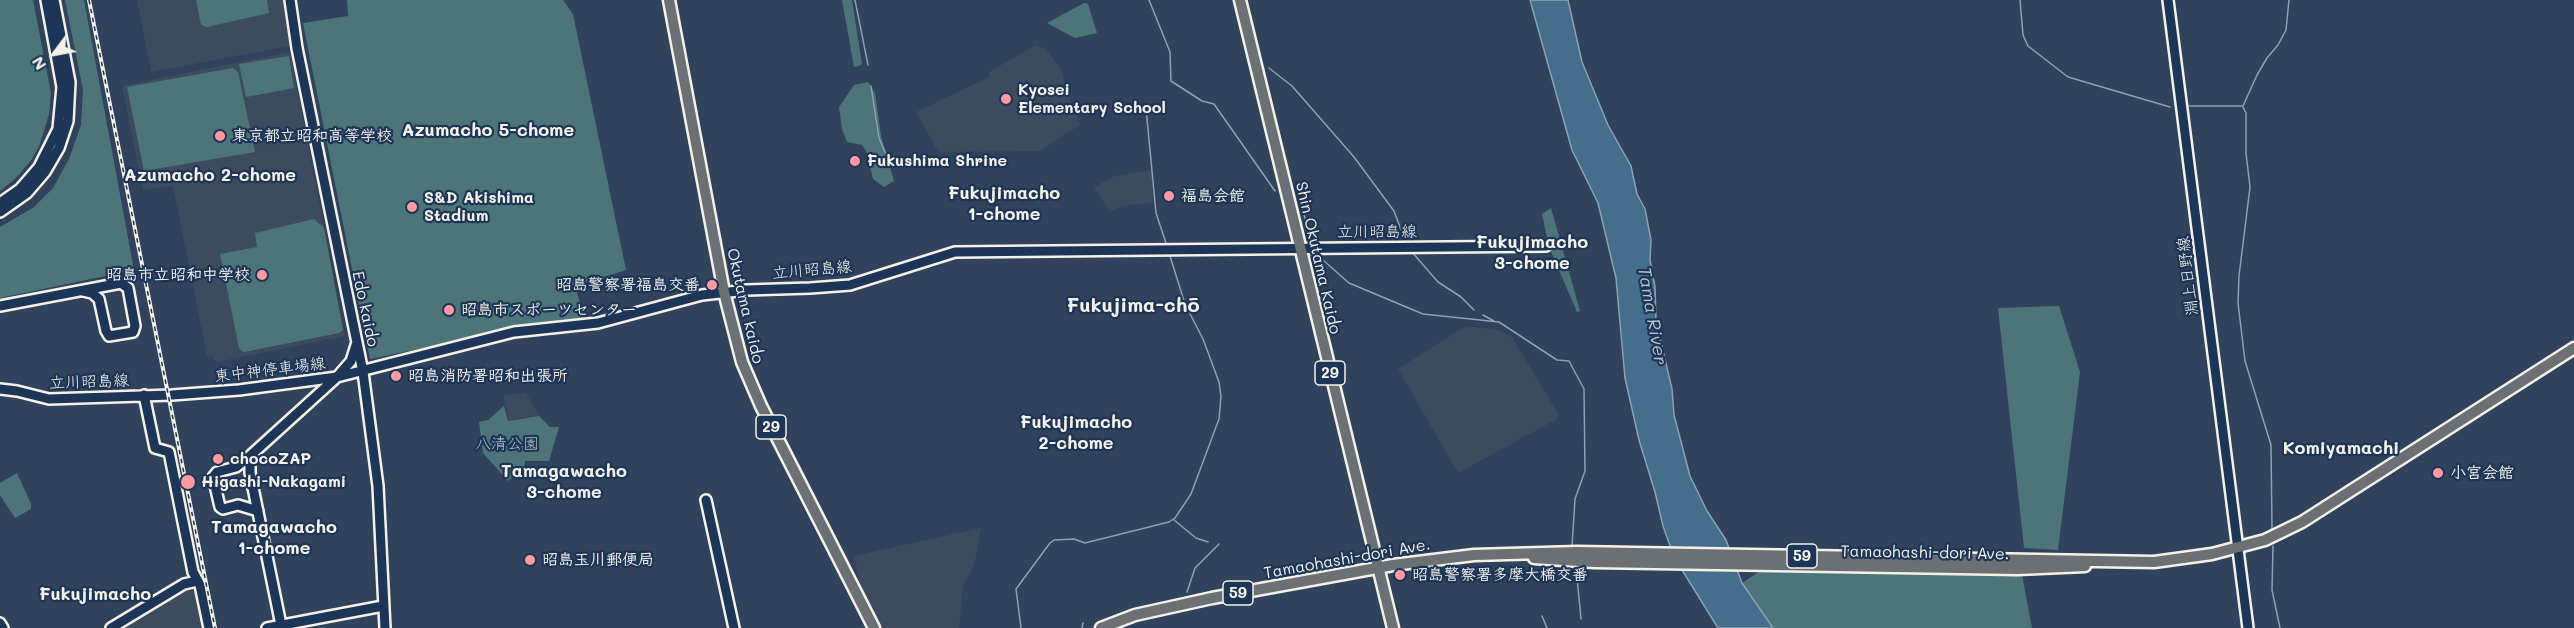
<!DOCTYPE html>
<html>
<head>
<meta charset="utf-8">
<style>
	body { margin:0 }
	#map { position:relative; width:2574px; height:628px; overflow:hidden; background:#30425c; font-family:Mali,sans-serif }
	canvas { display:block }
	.north { position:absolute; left:24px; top:24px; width:60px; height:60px; -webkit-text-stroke:4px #1d3557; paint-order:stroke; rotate:238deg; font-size:16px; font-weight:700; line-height:24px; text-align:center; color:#f4f1e8 }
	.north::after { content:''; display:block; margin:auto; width:21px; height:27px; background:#f4f1e8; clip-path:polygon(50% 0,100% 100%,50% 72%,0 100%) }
</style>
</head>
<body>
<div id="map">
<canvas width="2574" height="628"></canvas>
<div class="north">N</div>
</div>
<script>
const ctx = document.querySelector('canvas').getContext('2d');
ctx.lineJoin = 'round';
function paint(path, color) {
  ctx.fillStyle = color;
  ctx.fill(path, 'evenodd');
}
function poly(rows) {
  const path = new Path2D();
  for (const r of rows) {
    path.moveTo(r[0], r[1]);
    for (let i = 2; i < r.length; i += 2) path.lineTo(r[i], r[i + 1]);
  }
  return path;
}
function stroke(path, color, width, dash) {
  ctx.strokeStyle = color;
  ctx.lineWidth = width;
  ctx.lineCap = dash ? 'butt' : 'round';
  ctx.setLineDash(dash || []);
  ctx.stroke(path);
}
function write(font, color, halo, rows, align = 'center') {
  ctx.font = font + ' Mali,"Klee One",sans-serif';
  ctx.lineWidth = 4.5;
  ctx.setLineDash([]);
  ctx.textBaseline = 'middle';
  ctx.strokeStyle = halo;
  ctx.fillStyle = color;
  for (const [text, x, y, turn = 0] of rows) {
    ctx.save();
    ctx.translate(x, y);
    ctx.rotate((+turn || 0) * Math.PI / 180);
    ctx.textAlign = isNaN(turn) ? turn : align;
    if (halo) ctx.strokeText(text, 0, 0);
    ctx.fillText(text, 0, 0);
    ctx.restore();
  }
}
const built = poly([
	[137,0,283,0,290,46,151,72],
	[1036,45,1046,49,1062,71,1065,86,1080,125,1040,151,938,152,916,112,989,77,989,72],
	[290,52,345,336,216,362,212,356,207,356,173,186,143,190,122,86],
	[1152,170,1153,202,1122,206,1110,212,1094,188,1113,176],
	[1465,326,1496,329,1512,337,1559,415,1557,419,1458,473,1398,369],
	[526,393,539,415,509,420,503,395],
	[981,528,974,566,963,586,959,628,880,628,860,586,854,556],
	[181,589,198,592,205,628,117,628]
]);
const green = poly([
	[0,0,33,0,51,93,49,114,40,144,32,159,16,178,0,191],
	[65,0,84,0,134,270,0,298,0,227,34,207,53,188,69,159,81,125,83,90],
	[196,0,267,0,269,13,207,27,201,25],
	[347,0,563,0,573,14,626,270,575,287,585,318,539,324,370,359,303,23,348,16],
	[842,0,852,0,862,64,859,66,854,67],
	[1084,3,1088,4,1097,33,1075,38,1047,23],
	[289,56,294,88,246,97,239,64],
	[233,68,238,72,255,152,144,171,127,87],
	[868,82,875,93,881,136,894,181,884,187,873,179,866,151,862,145,847,142,842,129,839,107,854,85],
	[1551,208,1580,311,1577,312,1549,247,1542,214],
	[314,219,324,228,343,330,339,333,244,352,239,348,220,254,257,247,255,233],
	[2059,306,2080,372,2058,550,2024,548,1998,308],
	[504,406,508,421,539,416,550,427,559,427,549,461,525,461,524,474,513,476,508,481,483,453,479,422,488,420],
	[17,473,31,504,31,509,15,518,0,495,0,483],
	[1769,565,2021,569,2032,628,1773,628,1742,583]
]);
const water = poly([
	[1530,0,1568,0,1582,62,1608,125,1631,166,1637,194,1645,209,1651,240,1650,260,1655,287,1656,321,1672,389,1674,415,1690,476,1707,511,1726,540,1742,583,1773,628,1718,628,1674,557,1663,526,1655,492,1639,440,1625,378,1616,278,1598,203,1572,150,1530,0]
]);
const stream = poly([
	[855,0,868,65],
	[1149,0,1170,52,1171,81,1202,101,1214,104,1275,191],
	[2020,0,2023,35,2028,46,2068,77,2170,107],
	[1269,68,1292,86,1354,157,1394,211,1406,243],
	[871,86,879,138,891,166],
	[2189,106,2242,106],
	[2243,106,2257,75,2267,58,2278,45,2286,30,2289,0],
	[2243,107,2246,113,2246,153,2250,187,2239,276,2238,303,2245,361,2271,445,2272,530],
	[1146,108,1156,213,1167,246],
	[1300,199,1312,246],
	[1412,252,1438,282,1461,297,1474,310],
	[1315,253,1349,283,1423,314,1499,322,1557,360,1569,361,1584,389,1585,471,1575,499,1572,547],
	[1483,315,1494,321],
	[1174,520,1196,538,1208,542],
	[2273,546,2272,590,2280,628],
	[1576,567,1581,619],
	[1187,592,1195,568,1219,544],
	[1542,616,1547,628],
	[1021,628,1016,589,1050,543,1054,540,1074,539,1085,543,1169,522,1175,518,1191,494,1219,419,1221,396,1219,382,1203,339,1185,304,1169,253],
	[1082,628,1083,623]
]);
const secondary = poly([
	[290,0,297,48,363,372,378,486,385,628],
	[2168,0,2248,628],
	[0,203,20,189,39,167,58,129,62,87,46,0],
	[0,212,27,193,45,172,59,148,68,121,70,82,54,0],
	[0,306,121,283,128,288,135,326,133,332,109,336,106,331,99,299,92,293,83,291],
	[0,389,17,391,49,399,172,395,239,390,337,377,514,332,598,323,702,295,747,290,810,288,850,285,955,252,1546,246],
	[144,395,155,448,169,452,193,572,200,585,209,628],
	[250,456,236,467,217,472,213,477,220,507,223,509,238,505,258,511],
	[706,500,734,628],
	[0,623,3,628],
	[281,625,250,473,250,460,251,455,337,377,351,361,356,345],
	[111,628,184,584,197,581],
	[267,628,383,606]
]);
const primary = poly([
	[669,0,724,292,742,362,761,406,874,628],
	[1240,0,1393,628],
	[1534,558,1594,562,2018,569,2085,566],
	[1101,628,1135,615,1212,598,1393,565,1474,555,1577,552,2154,562,2212,554,2265,540,2302,522,2574,348]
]);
const rail = poly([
	[89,0,215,628]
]);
const markers = [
	[1006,99,6,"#ff9aa2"],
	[220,136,6,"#ff9aa2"],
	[855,161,6,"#ff9aa2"],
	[1169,196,6,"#ff9aa2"],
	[412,207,6,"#ff9aa2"],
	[262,275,6,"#ff9aa2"],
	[712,285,6,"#ff9aa2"],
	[449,310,6,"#ff9aa2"],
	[396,376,6,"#ff9aa2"],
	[218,459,6,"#ff9aa2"],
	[2438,473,6,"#ff9aa2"],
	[188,482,8,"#ff9aa2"],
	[530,560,6,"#ff9aa2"],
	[1400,575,6,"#ff9aa2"]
];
const shields = [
	[1330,373,30],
	[771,427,30],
	[1802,556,30],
	[1238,593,30]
];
const shieldNames = [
	["29",1330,373],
	["29",771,427],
	["59",1802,556],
	["59",1238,593]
];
const poiNames = [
	["Kyosei",1018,90],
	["Elementary School",1018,108],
	["東京都立昭和高等学校",232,136],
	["Fukushima Shrine",867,161],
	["福島会館",1181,196],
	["S&D Akishima",424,198],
	["Stadium",424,216],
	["昭島市立昭和中学校",250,275,"right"],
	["昭島警察署福島交番",700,285,"right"],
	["昭島市スポーツセンター",461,310],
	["昭島消防署昭和出張所",408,376],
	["chocoZAP",230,459],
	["小宮会館",2450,473],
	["Higashi-Nakagami",201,482],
	["昭島玉川郵便局",542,560],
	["昭島警察署多摩大橋交番",1412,575]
];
const streetNames = [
	["立川昭島線",1377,232],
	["Shin Okutama Kaido",1318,258,77],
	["立川昭島線",812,270,-5],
	["淵上日野線",2188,276,-97],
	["Okutama kaido",745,306,77],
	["Edo kaido",365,309,78],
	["東中神停車場線",270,370,-7],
	["立川昭島線",89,382,-2],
	["Tamaohashi-dori Ave.",1925,553,1],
	["Tamaohashi-dori Ave.",1347,559,-10]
];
const parkNames = [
	["八清公園",507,444]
];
const neighbourhoodNames = [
	["Azumacho 5-chome",488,130],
	["Azumacho 2-chome",210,175],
	["Fukujimacho",1004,193],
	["1-chome",1004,214],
	["Fukujimacho",1532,242],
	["3-chome",1532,263],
	["Fukujimacho",1076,422],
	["2-chome",1076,443],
	["Komiyamachi",2341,448],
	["Tamagawacho",564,471],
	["3-chome",564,492],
	["Tamagawacho",274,527],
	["1-chome",274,548],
	["Fukujimacho",95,594]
];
const waterNames = [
	["Tama River",1652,316,80]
];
const quarterNames = [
	["Fukujima-chō",1133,306]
];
paint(built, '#3d4b5f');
paint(green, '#4d7579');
paint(water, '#446e8c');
stroke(water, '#8aa2b1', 1.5);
stroke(stream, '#8aa2b1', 1.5);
stroke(secondary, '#f4f1e8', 14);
stroke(primary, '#f4f1e8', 15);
stroke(secondary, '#1d3557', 9);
stroke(primary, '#6a7074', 10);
stroke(rail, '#f4f1e8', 4);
stroke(rail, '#1d3557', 1.5, [4.5]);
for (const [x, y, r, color] of markers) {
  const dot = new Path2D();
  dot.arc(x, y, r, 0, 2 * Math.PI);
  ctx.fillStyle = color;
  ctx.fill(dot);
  stroke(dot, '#1d3557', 2);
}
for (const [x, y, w] of shields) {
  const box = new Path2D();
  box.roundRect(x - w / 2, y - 12, w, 24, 4.5);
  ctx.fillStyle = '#1d3557';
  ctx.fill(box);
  stroke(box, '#f4f1e8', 1.5);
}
write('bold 15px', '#f4f1e8', null, shieldNames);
write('bold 16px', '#f4f1e8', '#1d3557', poiNames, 'left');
write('16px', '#f4f1e8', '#1d3557', streetNames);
write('16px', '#b1bfbc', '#1d3557', parkNames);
write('bold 18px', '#f4f1e8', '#1d3557', neighbourhoodNames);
write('italic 18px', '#b6c3c8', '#1d3557', waterNames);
write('bold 20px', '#f4f1e8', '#1d3557', quarterNames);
</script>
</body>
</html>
